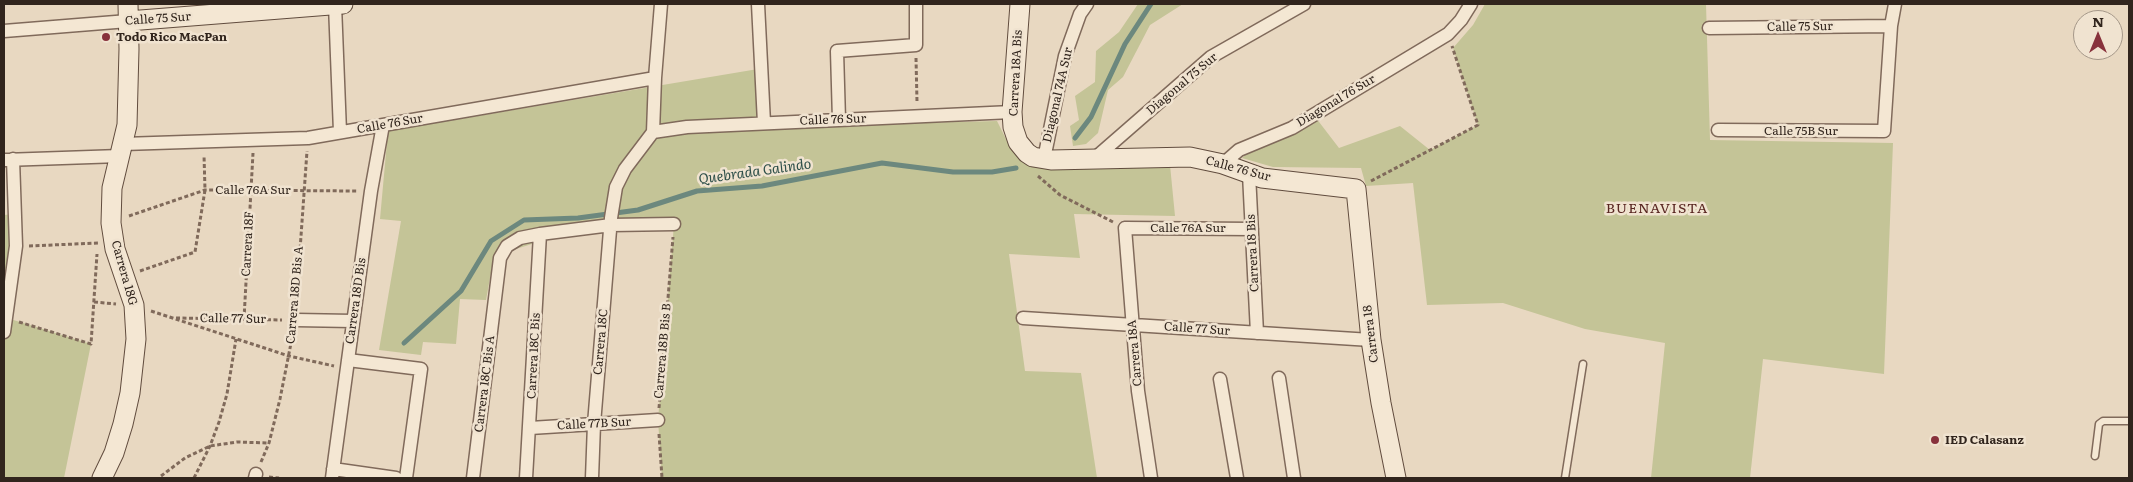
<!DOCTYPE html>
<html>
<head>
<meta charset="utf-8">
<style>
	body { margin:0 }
	#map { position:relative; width:2133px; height:482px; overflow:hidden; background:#e8d8c1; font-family:Literata,serif }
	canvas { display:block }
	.frame { position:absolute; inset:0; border:5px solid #31251d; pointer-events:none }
	.north { position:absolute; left:2073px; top:10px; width:50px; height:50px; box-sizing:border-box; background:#f0e3d0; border:1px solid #a49788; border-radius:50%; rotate:0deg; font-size:14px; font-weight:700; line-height:20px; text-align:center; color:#31251d }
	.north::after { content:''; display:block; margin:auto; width:18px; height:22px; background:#88323c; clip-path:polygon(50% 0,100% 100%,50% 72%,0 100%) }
</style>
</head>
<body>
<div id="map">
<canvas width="2133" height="482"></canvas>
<div class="frame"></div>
<div class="north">N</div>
</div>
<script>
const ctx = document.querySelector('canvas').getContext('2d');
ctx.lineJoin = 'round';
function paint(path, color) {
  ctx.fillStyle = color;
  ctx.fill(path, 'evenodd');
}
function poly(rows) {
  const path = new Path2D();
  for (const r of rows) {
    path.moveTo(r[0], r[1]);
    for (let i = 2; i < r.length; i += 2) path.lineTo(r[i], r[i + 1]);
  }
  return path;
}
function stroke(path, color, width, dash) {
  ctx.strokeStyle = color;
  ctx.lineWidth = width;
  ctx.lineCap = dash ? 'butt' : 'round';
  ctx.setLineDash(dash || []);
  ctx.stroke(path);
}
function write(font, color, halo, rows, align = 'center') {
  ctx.font = font + ' Literata,serif';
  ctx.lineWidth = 5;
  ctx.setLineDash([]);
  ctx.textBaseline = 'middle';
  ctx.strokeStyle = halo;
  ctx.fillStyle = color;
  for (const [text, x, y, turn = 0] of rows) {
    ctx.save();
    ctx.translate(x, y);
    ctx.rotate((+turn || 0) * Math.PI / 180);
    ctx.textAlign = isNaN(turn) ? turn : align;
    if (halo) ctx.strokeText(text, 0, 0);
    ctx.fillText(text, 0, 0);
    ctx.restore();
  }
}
const green = poly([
	[1138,4,1183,4,1150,25,1123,77,1108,90,1098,133,1086,144,1073,146,1070,126,1079,120,1075,96,1095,82,1096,51,1119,32],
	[1485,4,1706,4,1710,140,1893,143,1884,374,1763,359,1750,478,1651,478,1665,343,1585,329,1503,303,1427,305,1413,183,1366,186,1361,168,1273,167,1242,158,1252,149,1316,118,1339,148,1400,126,1430,150,1478,125,1453,48,1473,25],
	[758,69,761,127,997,121,1010,147,1170,165,1175,216,1074,214,1080,258,1009,254,1025,371,1081,373,1097,478,662,478,658,420,674,224,601,222,494,256,486,300,460,299,456,344,423,342,421,355,379,350,401,221,380,219,388,131],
	[15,214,7,318,91,344,64,478,4,478,4,215]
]);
const stream = poly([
	[1075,138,1091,117,1125,44,1151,4],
	[404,343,461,291,491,241,524,220,578,218,638,210,697,191,762,186,882,163,953,172,992,172,1016,168]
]);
const path = poly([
	[916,58,917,102],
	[1038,176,1060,195,1113,222],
	[1371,181,1478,125,1452,46],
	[129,216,205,190,358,191],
	[29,246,98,243],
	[140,271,195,252,205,190,204,155],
	[94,302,116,304],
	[296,307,307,151],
	[151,311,289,356,334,366],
	[176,318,282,320],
	[244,319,253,153],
	[19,322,91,344,97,254],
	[659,408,673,237],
	[659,434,662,478],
	[261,462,269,443,280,399,293,333],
	[161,476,185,458,210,446,237,442,269,443],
	[269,477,279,478],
	[194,478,210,446,219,422,227,394,236,339]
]);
const lane = poly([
	[2095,456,2099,424,2103,421,2129,421],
	[1565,478,1583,364]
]);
const street = poly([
	[758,4,764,123],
	[335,5,340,132],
	[1709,28,1891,26],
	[4,31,128,21],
	[839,120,837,51,916,45,916,4],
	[1718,130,1884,131,1891,26,1895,4],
	[653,132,687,127,1012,112],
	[123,144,308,138,655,78],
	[1044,159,1065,56,1080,14,1087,4],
	[1094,159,1211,57,1304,4],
	[4,160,120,156],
	[1223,164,1239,150,1292,128,1448,34,1461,20,1471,4],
	[1249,174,1257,333],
	[1023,318,1371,340],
	[296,320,353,321],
	[4,332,16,246,13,159],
	[348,360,421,369,406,478],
	[1279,378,1294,478],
	[1220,379,1237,478],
	[530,428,658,420],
	[333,469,396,478],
	[255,478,256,474],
	[332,478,371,191,383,125],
	[473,478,500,258,507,246,520,238,540,234,611,225,674,224],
	[526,478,540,234],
	[592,478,594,424,611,218,616,187,625,169,653,132,655,78,661,4],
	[1151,478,1138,391,1125,228,1252,229]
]);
const secondary = poly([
	[1020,4,1012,112,1013,127,1018,142,1027,153,1033,157,1051,160,1190,157,1223,164,1262,178,1356,189,1371,340,1381,403,1396,478],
	[128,21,343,4],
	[102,478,114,453,123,424,130,393,136,339,134,305,115,249,111,223,112,188,127,125,129,49,128,4]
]);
const markers = [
	[106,37,5,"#88323c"],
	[1935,440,5,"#88323c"]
];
const streetNames = [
	["Calle 75 Sur",158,19,-4],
	["Calle 75 Sur",1800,27,-1],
	["Carrera 18A Bis",1016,73,-87],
	["Diagonal 75 Sur",1182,84,-40],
	["Diagonal 74A Sur",1058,95,-77],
	["Diagonal 76 Sur",1336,101,-31],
	["Calle 76 Sur",833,120,-2],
	["Calle 76 Sur",390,124,-10],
	["Calle 75B Sur",1801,131],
	["Calle 76 Sur",1238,169,15],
	["Calle 76A Sur",253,190],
	["Calle 76A Sur",1188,228],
	["Carrera 18F",248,244,-87],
	["Carrera 18 Bis",1253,253,-93],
	["Carrera 18G",124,273,74],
	["Carrera 18D Bis A",295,295,-85],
	["Carrera 18D Bis",356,301,-82],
	["Calle 77 Sur",233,319,1],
	["Calle 77 Sur",1197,329,4],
	["Carrera 18",1371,334,-97],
	["Carrera 18C",601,342,-85],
	["Carrera 18B Bis B",663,351,-85],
	["Carrera 18A",1135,353,-95],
	["Carrera 18C Bis",534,356,-87],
	["Carrera 18C Bis A",485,384,-83],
	["Calle 77B Sur",594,424,-3]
];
const poiNames = [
	["Todo Rico MacPan",116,37],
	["IED Calasanz",1945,440]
];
const waterNames = [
	["Quebrada Galindo",755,172,-8]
];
const neighbourhoodNames = [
	["BUENAVISTA",1657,209]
];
paint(green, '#c4c497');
stroke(stream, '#6c887e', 5);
stroke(lane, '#806a5b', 9);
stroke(street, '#806a5b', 15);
stroke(secondary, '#614c3e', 21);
stroke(path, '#806a5b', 3, [4, 2.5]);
stroke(lane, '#f4e7d3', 6);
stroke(street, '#f4e7d3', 12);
stroke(secondary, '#f4e7d3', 19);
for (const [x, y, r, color] of markers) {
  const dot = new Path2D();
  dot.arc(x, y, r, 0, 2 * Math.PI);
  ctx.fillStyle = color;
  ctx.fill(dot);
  stroke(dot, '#f0e3d0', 2);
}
write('12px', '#31251d', '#f0e3d0', streetNames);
write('bold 12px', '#31251d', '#f0e3d0', poiNames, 'left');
write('italic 14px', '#2e4f49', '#f0e3d0', waterNames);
ctx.letterSpacing = '1px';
write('14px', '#592722', '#f0e3d0', neighbourhoodNames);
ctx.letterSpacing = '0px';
</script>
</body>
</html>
